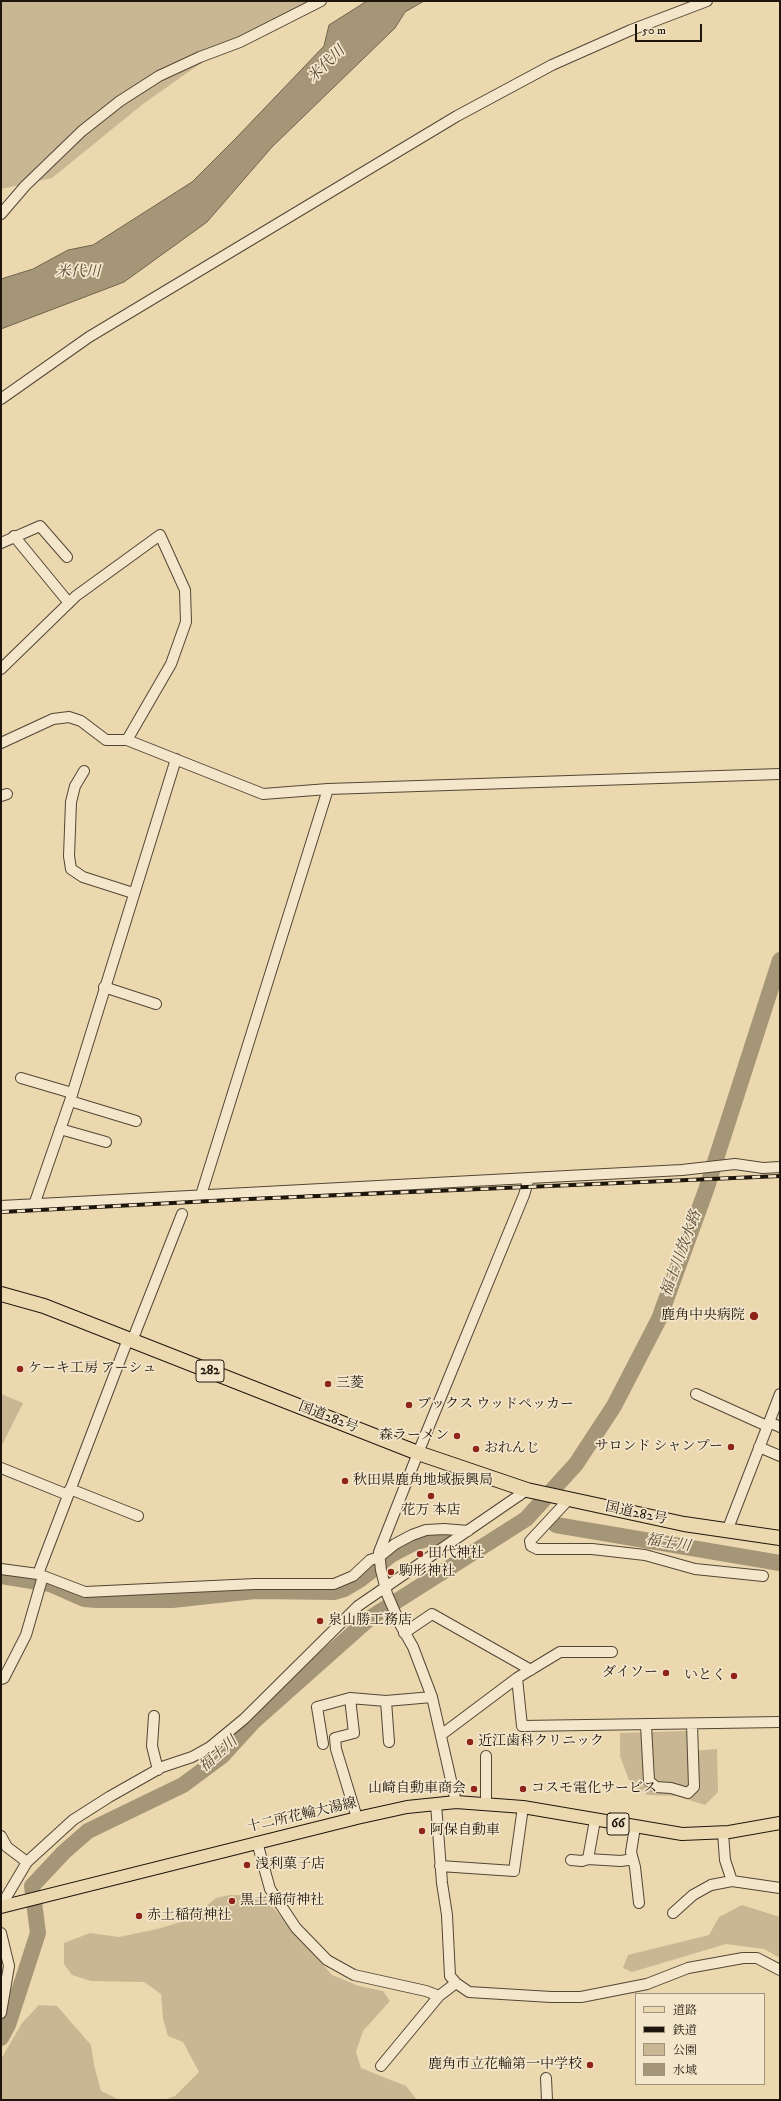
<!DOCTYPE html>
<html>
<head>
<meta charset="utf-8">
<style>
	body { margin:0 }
	#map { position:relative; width:781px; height:2101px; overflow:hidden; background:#ecd8af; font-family:"IM FELL DW Pica","Noto Serif JP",serif }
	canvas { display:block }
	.frame { position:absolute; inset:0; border:2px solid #1e160c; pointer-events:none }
	.legend { position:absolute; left:635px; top:1993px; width:130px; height:92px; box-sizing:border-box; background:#f3e6cb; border:1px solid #9e937f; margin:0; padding:5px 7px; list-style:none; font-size:12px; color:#1e160c }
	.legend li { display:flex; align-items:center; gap:8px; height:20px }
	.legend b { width:20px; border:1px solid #9e937f }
	.scale { position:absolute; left:635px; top:24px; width:67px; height:18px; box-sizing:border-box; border:2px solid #1e160c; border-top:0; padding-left:5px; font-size:12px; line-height:14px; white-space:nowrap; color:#1e160c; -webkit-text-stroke:3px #f3e6cb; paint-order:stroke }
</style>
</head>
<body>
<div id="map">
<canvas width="781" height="2101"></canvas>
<div class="frame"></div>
<ul class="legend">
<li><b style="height:5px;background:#ecd8af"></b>道路</li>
<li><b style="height:5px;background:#1e160c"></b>鉄道</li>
<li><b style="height:11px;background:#c9b793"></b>公園</li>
<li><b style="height:11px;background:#a69678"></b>水域</li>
</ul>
<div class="scale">50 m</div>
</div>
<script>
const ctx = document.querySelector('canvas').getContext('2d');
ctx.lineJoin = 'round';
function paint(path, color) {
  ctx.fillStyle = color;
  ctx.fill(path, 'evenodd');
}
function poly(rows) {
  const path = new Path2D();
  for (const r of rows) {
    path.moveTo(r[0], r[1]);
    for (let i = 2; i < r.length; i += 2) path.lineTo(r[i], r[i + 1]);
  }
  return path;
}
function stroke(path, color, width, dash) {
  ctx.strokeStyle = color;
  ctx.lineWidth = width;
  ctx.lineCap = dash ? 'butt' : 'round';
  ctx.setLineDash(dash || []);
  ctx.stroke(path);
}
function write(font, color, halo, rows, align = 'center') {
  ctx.font = font + ' "IM FELL DW Pica","Noto Serif JP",serif';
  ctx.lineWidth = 3.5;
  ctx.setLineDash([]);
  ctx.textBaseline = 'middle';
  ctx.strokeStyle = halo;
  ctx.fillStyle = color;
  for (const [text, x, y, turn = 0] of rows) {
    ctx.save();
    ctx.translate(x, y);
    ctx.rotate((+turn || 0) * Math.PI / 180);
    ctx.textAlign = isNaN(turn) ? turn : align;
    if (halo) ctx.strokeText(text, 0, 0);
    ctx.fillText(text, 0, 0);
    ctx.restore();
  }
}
const green = poly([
	[1,1,307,1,204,61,143,104,52,178,1,189],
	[1,1394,23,1403,1,1447],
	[688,1731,691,1751,717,1749,718,1792,705,1805,676,1796,648,1795,639,1791,630,1783,620,1756,620,1733],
	[229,1895,263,1896,332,1975,359,1986,383,1991,390,2001,363,2031,356,2052,361,2068,406,2086,417,2100,164,2100,175,2096,199,2072,183,2042,168,2036,163,2019,161,1994,144,1982,91,1981,72,1975,64,1964,64,1943,90,1933,119,1937,157,1929,188,1920,216,1898],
	[742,1905,780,1917,780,1958,764,1949,726,1944,632,1972,623,1968,628,1955,709,1935,719,1917],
	[39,2005,57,2006,91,2045,94,2065,101,2091,120,2100,1,2100,1,2059,22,2023]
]);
const water = poly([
	[367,1,424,1,405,12,395,28,272,147,207,222,124,282,1,329,1,279,33,269,68,250,93,245,192,182,237,137,324,46,329,25,367,1]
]);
const river = poly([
	[556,1525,780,1563],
	[1,1576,50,1584,84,1599,97,1600,172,1600,255,1591,334,1592,344,1589,361,1579,391,1555,412,1544,430,1538,451,1535],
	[1,2038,8,2025,38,1933,32,1886,64,1852,88,1831,183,1785,222,1756,253,1722,370,1618,526,1519,576,1464,614,1406,659,1319,706,1190,780,960]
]);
const minor = poly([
	[1,214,25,186,82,131,120,101,159,76,200,57,240,42,321,1],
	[1,399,89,337,457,116,552,65,631,30,707,1],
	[14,536,69,603],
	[1,543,40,526,67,557],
	[1,669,76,596,160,535,185,590,186,622,171,664,127,740],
	[1,743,53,719,69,717,81,721,106,740,127,740,263,794,328,789,780,774],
	[84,771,75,786,71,802,69,856,71,869,83,877,133,893],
	[1,796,7,794],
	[104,987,156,1004],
	[21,1078,72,1093],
	[70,1101,136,1121],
	[60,1129,106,1142],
	[201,1195,328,789],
	[34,1205,70,1101,176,759],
	[1,1206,529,1178,682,1170,735,1164,763,1168,780,1167],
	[132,1341,182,1214],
	[696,1394,767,1426],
	[769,1422,780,1427],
	[759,1447,780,1456],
	[1,1468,68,1495],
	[70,1489,138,1516],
	[569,1499,530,1541,531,1546,537,1549,592,1549,645,1555,695,1569,763,1576],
	[727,1531,780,1394],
	[1,1569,38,1574,85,1592,255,1584,334,1584,353,1576,370,1560,379,1557,395,1544,412,1535,426,1530,444,1529,468,1531],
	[38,1574,128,1339],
	[404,1633,432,1614,531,1670],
	[517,1678,522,1726,780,1722],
	[1,1679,4,1678,26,1635,43,1576],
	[350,1698,354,1733,335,1738,336,1749,357,1818],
	[386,1701,389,1742],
	[154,1716,152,1746,158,1770],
	[646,1725,649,1781,656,1787,671,1788,688,1793,694,1787,692,1724],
	[441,1735,517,1678,560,1652,612,1652],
	[323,1744,317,1707,350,1698,386,1701,432,1697],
	[486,1756,486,1803],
	[456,1802,432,1697,413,1647,400,1624,387,1594,381,1570,379,1552,418,1453,524,1195,529,1178],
	[436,1804,442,1883,447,1915,450,1976,456,1983,469,1992,551,1997,581,1997,647,1984,688,1968,743,1958,757,1958,780,1970],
	[635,1827,631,1852,635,1867,639,1903],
	[723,1833,725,1860,732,1881],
	[1,1836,7,1847,27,1862],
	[257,1842,270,1889,296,1928,327,1960,354,1975,426,1991,439,1996,456,1983],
	[588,1859,595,1820],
	[571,1860,582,1861,588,1859,621,1861,633,1859],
	[440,1866,514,1871,523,1807],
	[1,1906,27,1862,73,1820,109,1797,162,1767,192,1757,210,1747,244,1719,358,1606,527,1490],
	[673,1913,693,1895,711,1885,732,1881,780,1888],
	[1,1933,9,1966,1,2013],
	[381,2066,439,1996],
	[546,2078,547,2100]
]);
const major = poly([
	[1,1907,357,1818,407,1807,456,1802,523,1807,682,1834,729,1832,780,1823]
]);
const highway = poly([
	[1,1294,44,1306,418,1453,527,1490,684,1524,780,1538]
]);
const rail = poly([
	[1,1212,249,1199,780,1176]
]);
const markers = [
	[754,1316,5,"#8f2418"],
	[20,1369,4,"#8f2418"],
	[328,1384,4,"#8f2418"],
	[409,1405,4,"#8f2418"],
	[457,1436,4,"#8f2418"],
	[731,1447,4,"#8f2418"],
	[476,1449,4,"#8f2418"],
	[345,1481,4,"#8f2418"],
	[431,1496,4,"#8f2418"],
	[420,1554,4,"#8f2418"],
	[391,1572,4,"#8f2418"],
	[320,1621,4,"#8f2418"],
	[666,1673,4,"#8f2418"],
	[734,1676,4,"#8f2418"],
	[470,1742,4,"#8f2418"],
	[474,1789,4,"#8f2418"],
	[523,1789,4,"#8f2418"],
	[422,1831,4,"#8f2418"],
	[247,1865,4,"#8f2418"],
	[232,1901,4,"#8f2418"],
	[139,1916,4,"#8f2418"],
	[590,2065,4,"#8f2418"]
];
const shields = [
	[210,1371,28],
	[618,1824,22]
];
const shieldNames = [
	["282",210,1371],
	["66",618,1824]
];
const poiNames = [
	["鹿角中央病院",745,1316,"right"],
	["ケーキ工房 アーシュ",28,1369],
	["三菱",336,1384],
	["ブックス ウッドペッカー",417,1405],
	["森ラーメン",449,1436,"right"],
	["サロンド シャンプー",723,1447,"right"],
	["おれんじ",484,1449],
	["秋田県鹿角地域振興局",353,1481],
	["花万 本店",431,1511,"center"],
	["田代神社",428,1554],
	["駒形神社",399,1572],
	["泉山勝工務店",328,1621],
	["ダイソー",658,1673,"right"],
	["いとく",726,1676,"right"],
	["近江歯科クリニック",478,1742],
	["山崎自動車商会",466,1789,"right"],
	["コスモ電化サービス",531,1789],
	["阿保自動車",430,1831],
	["浅利菓子店",255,1865],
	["黒土稲荷神社",240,1901],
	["赤土稲荷神社",147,1916],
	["鹿角市立花輪第一中学校",582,2065,"right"]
];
const streetNames = [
	["国道282号",328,1418,21],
	["国道282号",636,1514,12],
	["十二所花輪大湯線",302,1816,-13]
];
const waterNames = [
	["米代川",327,65,-44],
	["米代川",78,273],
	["福士川放水路",682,1254,-70],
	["福士川",668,1544,9],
	["福士川",219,1755,-42]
];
paint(green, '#c9b793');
paint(water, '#a69678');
stroke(water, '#70634d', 1);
stroke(river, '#a69678', 16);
stroke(minor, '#524635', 12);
stroke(major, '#1e160c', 14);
stroke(highway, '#1e160c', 16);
stroke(minor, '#f3e6cb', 10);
stroke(major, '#ecd8af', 12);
stroke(highway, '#ecd8af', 14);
stroke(rail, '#1e160c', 4);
stroke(rail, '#f3e6cb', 2.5, [8]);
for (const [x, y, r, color] of markers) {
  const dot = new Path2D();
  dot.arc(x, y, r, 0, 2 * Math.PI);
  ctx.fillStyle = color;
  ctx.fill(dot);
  stroke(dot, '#f3e6cb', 1.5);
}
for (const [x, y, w] of shields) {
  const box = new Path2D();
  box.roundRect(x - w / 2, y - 11, w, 22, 3);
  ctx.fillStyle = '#f3e6cb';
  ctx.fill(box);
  stroke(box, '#1e160c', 1);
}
write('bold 13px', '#1e160c', null, shieldNames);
write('14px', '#1e160c', '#f3e6cb', poiNames, 'left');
write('14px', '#1e160c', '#f3e6cb', streetNames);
write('italic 15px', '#544937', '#f3e6cb', waterNames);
</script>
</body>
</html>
